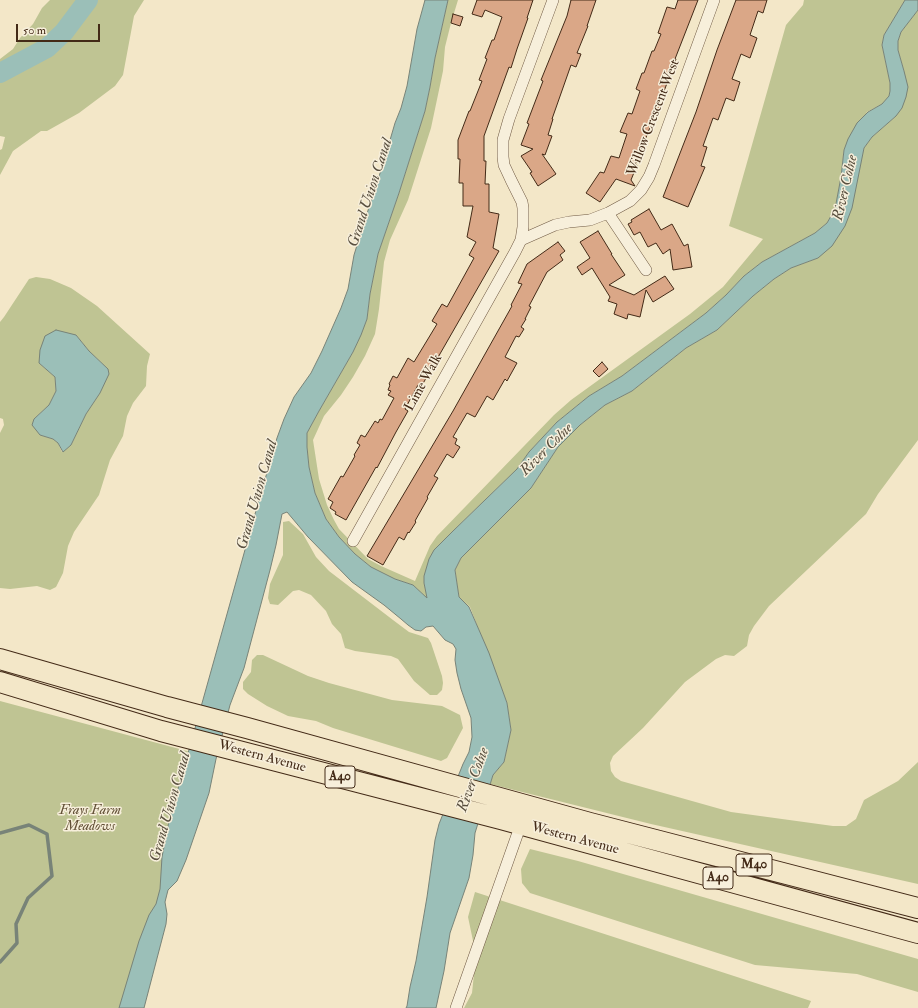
<!DOCTYPE html>
<html>
<head>
<meta charset="utf-8">
<style>
	body { margin:0 }
	#map { position:relative; width:918px; height:1008px; overflow:hidden; background:#f3e7c8; font-family:"IM FELL Double Pica",serif }
	canvas { display:block }
	.scale { position:absolute; left:16px; top:24px; width:84px; height:18px; box-sizing:border-box; border:2px solid #432a17; border-top:0; padding-left:5px; font-size:12px; line-height:14px; white-space:nowrap; color:#432a17; -webkit-text-stroke:3px #f7efdb; paint-order:stroke }
</style>
</head>
<body>
<div id="map">
<canvas width="918" height="1008"></canvas>
<div class="scale">50 m</div>
</div>
<script>
const ctx = document.querySelector('canvas').getContext('2d');
ctx.lineJoin = 'round';
function paint(path, color) {
  ctx.fillStyle = color;
  ctx.fill(path, 'evenodd');
}
function poly(rows) {
  const path = new Path2D();
  for (const r of rows) {
    path.moveTo(r[0], r[1]);
    for (let i = 2; i < r.length; i += 2) path.lineTo(r[i], r[i + 1]);
  }
  return path;
}
function stroke(path, color, width, dash) {
  ctx.strokeStyle = color;
  ctx.lineWidth = width;
  ctx.lineCap = dash ? 'butt' : 'round';
  ctx.setLineDash(dash || []);
  ctx.stroke(path);
}
function write(font, color, halo, rows, align = 'center') {
  ctx.font = font + ' "IM FELL Double Pica",serif';
  ctx.lineWidth = 3;
  ctx.setLineDash([]);
  ctx.textBaseline = 'middle';
  ctx.strokeStyle = halo;
  ctx.fillStyle = color;
  for (const [text, x, y, turn = 0] of rows) {
    ctx.save();
    ctx.translate(x, y);
    ctx.rotate((+turn || 0) * Math.PI / 180);
    ctx.textAlign = isNaN(turn) ? turn : align;
    if (halo) ctx.strokeText(text, 0, 0);
    ctx.fillText(text, 0, 0);
    ctx.restore();
  }
}
const green = poly([
	[50,0,144,0,134,16,123,75,115,86,79,113,47,131,41,131,13,151,0,175,0,150,2,149,5,137,0,136,0,59,13,49,20,38,33,24,42,8],
	[448,0,458,0,451,23,445,47,443,71,431,128,408,200,390,240,384,262,379,309,375,334,365,356,353,377,341,395,324,416,313,440,319,479,327,505,334,520,339,529,368,559,381,566,415,581,430,546,437,536,554,415,571,400,690,314,723,287,763,239,729,226,786,25,803,5,804,0,905,0,884,35,882,45,890,83,890,91,889,97,882,104,867,112,844,150,841,177,835,209,827,223,815,233,762,262,744,276,726,295,706,313,622,376,589,396,557,422,529,452,517,469,453,531,424,583,428,599,413,585,395,579,371,567,355,554,339,537,326,519,315,493,309,467,307,447,307,433,319,411,353,352,367,319,370,294,378,254,399,193,425,111,430,87,435,58],
	[918,10,918,440,878,494,866,514,769,606,754,626,749,635,747,646,734,656,725,655,716,659,685,682,643,728,613,756,610,763,611,771,615,777,621,781,731,812,833,826,846,826,856,819,864,800,898,781,918,762,918,884,651,824,490,784,493,775,504,762,511,730,507,703,470,607,459,597,455,570,461,558,531,488,558,447,580,425,605,405,632,391,686,348,717,330,753,296,774,279,791,268,818,258,862,155,864,148,872,137,896,116,904,71,898,50,898,41,901,32],
	[36,277,50,279,71,288,97,306,150,354,147,366,146,386,133,403,127,416,123,436,110,460,99,495,74,532,68,546,63,573,56,587,50,590,37,586,10,589,0,588,0,433,4,425,3,419,0,418,0,322,4,317,29,279],
	[76,335,89,351,108,369,100,393,86,414,71,445,62,452,58,443,53,439,40,435,34,419,49,405,56,391,55,377,39,363],
	[289,521,303,534,316,557,329,571,393,620,409,632,428,638,431,643,442,676,443,683,442,690,437,695,430,695,414,681,398,659,391,656,355,651,345,648,341,634,332,624,326,611,311,595,299,590,293,591,278,605,270,604,268,598,270,584,283,555,283,522],
	[257,655,263,655,308,676,329,683,392,700,442,706,460,715,463,728,447,758,441,761,333,728,316,721,288,716,267,706,248,694,243,689,243,682,251,672,252,660],
	[0,701,202,755,131,1008,0,1008],
	[530,849,578,861,918,959,918,992,857,974,755,965,530,893,522,883,521,869],
	[475,892,811,1001,808,1008,464,1008,472,993,476,955,468,917]
]);
const water = poly([
	[425,0,448,0,435,58,430,87,425,111,399,193,378,254,370,294,367,319,361,335,353,352,319,411,307,433,307,447,309,467,315,493,326,519,339,537,355,554,371,567,395,579,413,585,427,598,424,583,424,576,429,559,434,550,453,531,517,469,529,452,557,422,589,396,622,376,706,313,726,295,744,276,762,262,815,233,827,223,835,209,841,177,844,150,848,139,857,123,868,112,882,104,889,96,890,91,890,83,882,45,884,35,905,0,918,0,918,10,901,32,898,41,898,50,904,71,908,87,906,97,902,108,896,116,872,137,864,148,852,208,845,226,832,246,818,258,791,268,774,279,753,296,717,330,686,348,632,391,605,405,580,425,558,447,531,488,461,558,455,570,459,597,469,607,489,653,507,703,511,730,504,762,493,775,475,833,473,855,469,878,450,933,444,971,436,1008,406,1008,407,1006,410,987,416,961,427,897,435,840,439,824,463,764,469,752,472,737,471,718,461,689,457,673,455,660,456,649,453,644,445,640,433,626,426,627,421,631,415,630,408,625,401,619,384,605,352,582,308,537,287,512,282,514,276,545,270,570,244,668,230,705,216,759,209,793,186,860,177,881,168,890,165,902,167,914,166,924,144,1008,119,1008,139,941,149,915,156,904,160,889,162,857,169,821,257,507,277,438,284,419,294,397,311,373,322,351,341,308,348,289,354,255,362,229,383,164,395,123,401,108,407,86,417,29,425,0],
	[56,330,76,335,89,351,108,369,109,374,100,393,86,414,71,445,63,452,58,443,53,439,40,435,32,425,34,419,49,405,56,391,55,377,39,363,40,350,45,336,56,330]
]);
const stream = poly([
	[0,833,29,825,47,834,52,876,28,898,16,924,17,943,0,962]
]);
const river = poly([
	[0,73,47,48,64,32,88,0]
]);
const building = poly([
	[477,0,533,0,527,18,528,18,517,49,511,68,509,67,484,136,484,161,486,161,485,184,489,184,489,212,499,214,493,248,499,251,421,387,418,385,405,409,408,411,396,432,377,468,376,467,346,520,335,514,336,512,330,508,333,502,328,499,341,476,343,477,355,456,354,455,360,445,357,443,361,435,365,437,375,421,378,423,380,419,382,420,394,398,388,395,391,391,388,390,390,385,389,384,393,376,397,378,408,358,414,362,437,324,432,321,442,304,447,307,474,258,469,255,476,242,467,237,473,206,463,206,463,183,459,183,460,159,458,159,458,140,469,111,470,111,482,81,479,80,487,59,485,58,492,40,494,40,502,17,485,10,482,17,472,14,477,0],
	[571,0,596,0,587,26,588,26,577,53,581,54,576,67,571,65,552,119,553,119,548,135,552,136,545,155,542,154,556,174,538,186,530,173,532,172,521,156,533,149,521,145,529,124,527,123,543,81,541,80,567,16,571,0],
	[678,0,698,0,675,59,676,59,660,102,661,102,655,120,653,120,635,165,637,165,631,180,635,186,616,179,600,202,586,193,600,172,604,173,611,156,619,158,627,134,620,132,628,113,632,114,640,91,636,89,642,73,644,73,652,51,654,51,661,34,658,33,667,7,675,9,678,0],
	[736,0,767,0,763,13,758,11,750,35,757,38,750,58,741,54,732,79,740,82,734,101,726,98,718,120,713,118,703,146,707,147,701,166,705,167,688,207,663,197,696,112,717,50,736,0],
	[453,14,463,17,460,26,451,23,453,14],
	[649,209,661,230,672,224,684,246,688,244,692,267,673,270,670,249,663,254,656,243,648,247,640,232,634,235,628,224,632,222,631,220,649,209],
	[598,231,612,254,611,254,625,275,609,285,634,295,665,276,674,289,653,302,646,290,640,317,628,314,627,319,614,314,617,304,608,301,610,297,592,268,582,275,577,267,590,258,580,242,598,231],
	[558,242,565,251,560,255,563,260,547,272,529,306,531,307,525,319,526,319,521,327,524,329,519,337,516,336,505,357,517,363,507,381,505,379,493,400,487,396,475,417,467,413,453,437,457,439,455,444,460,447,453,458,447,454,434,476,438,478,427,497,428,498,415,521,416,522,409,533,408,532,404,540,399,537,383,565,367,556,453,411,512,306,511,305,522,284,518,283,527,264,558,242],
	[602,362,608,369,599,377,593,371,602,362]
]);
const street = poly([
	[608,213,646,270],
	[521,240,555,225,569,222,590,220,608,213,630,201,641,190,649,177,654,165,714,0],
	[353,541,515,252,521,240,523,227,523,208,522,202,511,180,504,165,503,157,503,140,509,119,553,0],
	[456,1008,521,824]
]);
const highway = poly([
	[0,659,167,707,247,728,590,823,918,908],
	[0,682,161,731,501,819,918,933]
]);
const shields = [
	[340,777,30],
	[754,865,36],
	[718,878,30]
];
const shieldNames = [
	["A40",340,777],
	["M40",754,865],
	["A40",718,878]
];
const streetNames = [
	["Willow Crescent West",654,118,-69],
	["Lime Walk",424,383,-61],
	["Western Avenue",262,757,15],
	["Western Avenue",575,839,15]
];
const parkNames = [
	["Frays Farm",90,811],
	["Meadows",90,827]
];
const waterNames = [
	["River Colne",846,188,-77],
	["Grand Union Canal",371,193,-72],
	["River Colne",547,450,-45],
	["Grand Union Canal",258,495,-74],
	["River Colne",474,780,-70],
	["Grand Union Canal",171,807,-74]
];
paint(green, '#bfc493');
paint(water, '#9bbfb8');
stroke(water, '#788378', 1);
stroke(stream, '#788378', 3.5);
stroke(river, '#9bbfb8', 20);
paint(building, '#daa787');
stroke(building, '#432a17', 1);
stroke(street, '#6f5943', 12);
stroke(highway, '#432a17', 22);
stroke(street, '#f7efdb', 11);
stroke(highway, '#f3e7c8', 20);
for (const [x, y, w] of shields) {
  const box = new Path2D();
  box.roundRect(x - w / 2, y - 11, w, 22, 3);
  ctx.fillStyle = '#f7efdb';
  ctx.fill(box);
  stroke(box, '#432a17', 1);
}
write('bold 13px', '#432a17', null, shieldNames);
write('14px', '#432a17', '#f7efdb', streetNames);
write('italic 14px', '#625036', '#f7efdb', parkNames);
write('italic 15px', '#594f3f', '#f7efdb', waterNames);
</script>
</body>
</html>
